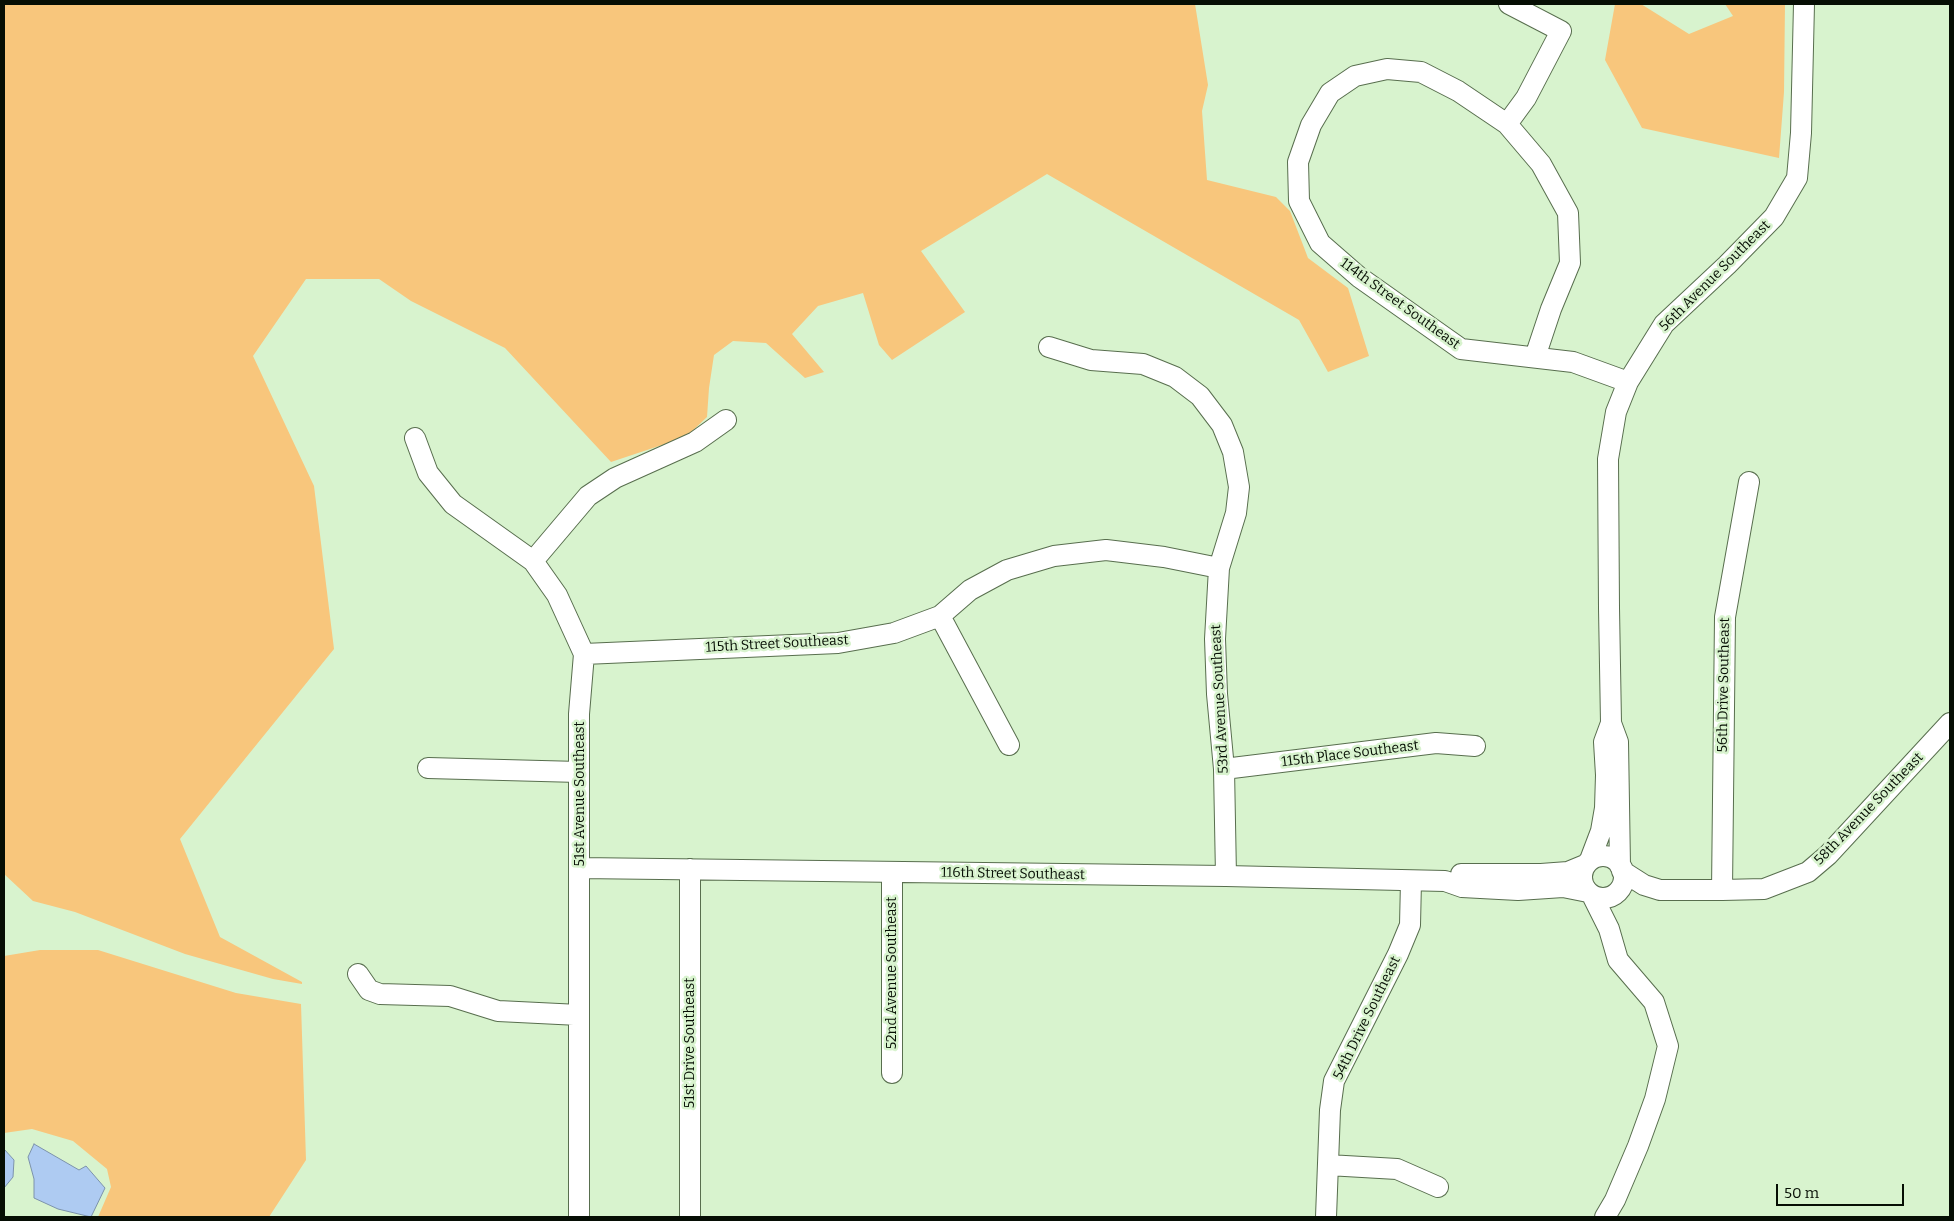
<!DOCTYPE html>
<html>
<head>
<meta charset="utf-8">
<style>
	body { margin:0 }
	#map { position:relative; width:1954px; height:1221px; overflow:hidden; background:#d8f3ce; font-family:Bitter,serif }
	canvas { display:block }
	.frame { position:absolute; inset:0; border:5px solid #060e04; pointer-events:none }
	.scale { position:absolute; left:1776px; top:1184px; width:128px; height:22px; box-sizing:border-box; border:2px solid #060e04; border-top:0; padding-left:6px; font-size:15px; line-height:18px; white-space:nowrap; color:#060e04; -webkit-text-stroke:4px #d8f3ce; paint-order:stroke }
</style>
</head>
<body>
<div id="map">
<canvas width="1954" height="1221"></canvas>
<div class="frame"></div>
<div class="scale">50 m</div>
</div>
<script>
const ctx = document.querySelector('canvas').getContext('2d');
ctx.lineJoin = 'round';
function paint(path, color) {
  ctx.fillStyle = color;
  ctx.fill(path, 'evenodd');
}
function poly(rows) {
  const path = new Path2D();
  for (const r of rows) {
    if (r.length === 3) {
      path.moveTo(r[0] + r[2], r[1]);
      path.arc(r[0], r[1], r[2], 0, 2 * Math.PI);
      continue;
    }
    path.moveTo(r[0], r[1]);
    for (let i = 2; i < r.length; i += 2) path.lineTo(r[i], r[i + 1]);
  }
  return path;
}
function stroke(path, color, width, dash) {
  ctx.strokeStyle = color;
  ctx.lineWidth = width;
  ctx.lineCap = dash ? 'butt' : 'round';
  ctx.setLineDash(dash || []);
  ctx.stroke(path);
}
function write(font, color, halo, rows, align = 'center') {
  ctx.font = font + ' Bitter,serif';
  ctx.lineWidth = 5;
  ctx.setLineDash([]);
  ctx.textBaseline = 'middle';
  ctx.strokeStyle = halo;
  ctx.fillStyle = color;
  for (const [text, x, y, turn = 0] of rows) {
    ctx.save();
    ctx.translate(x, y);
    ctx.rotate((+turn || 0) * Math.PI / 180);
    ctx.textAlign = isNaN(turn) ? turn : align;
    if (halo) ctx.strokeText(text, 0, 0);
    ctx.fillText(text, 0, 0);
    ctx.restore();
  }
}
const green = poly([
	[4,4,1195,4,1208,85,1202,111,1207,180,1276,197,1290,211,1308,258,1348,288,1369,356,1328,372,1299,320,1047,174,921,251,965,312,892,360,879,345,863,293,818,306,792,334,824,372,805,378,766,343,733,341,714,355,709,388,707,417,686,437,611,462,505,348,411,301,379,279,306,279,253,356,314,486,334,649,180,839,220,937,302,982,302,984,273,979,185,954,75,912,33,901,4,874],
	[1615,4,1641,4,1689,34,1733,16,1725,4,1785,4,1784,92,1779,158,1642,128,1605,60],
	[40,950,98,950,236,993,301,1004,306,1160,269,1217,98,1217,111,1187,107,1169,73,1141,32,1129,4,1133,4,956]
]);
const water = poly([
	[34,1144,79,1170,86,1166,105,1188,91,1217,58,1209,34,1198,34,1179,28,1157,34,1144],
	[4,1149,14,1160,13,1177,4,1188,4,1149]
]);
const minor = poly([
	[1507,124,1526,98,1561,31,1509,4],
	[1049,347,1091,360,1143,364,1175,377,1200,396,1222,425,1233,452,1239,487,1236,513,1219,568,1215,639,1217,694,1224,769,1226,876],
	[1535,357,1551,309,1570,263,1568,213,1541,164,1507,124,1458,91,1421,72,1387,69,1355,76,1330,93,1311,125,1298,162,1299,201,1320,243,1359,277,1461,349,1573,362,1628,382],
	[415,438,428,473,453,504,533,561,557,595,584,654,579,714,579,1217],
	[533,561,588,496,615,478,695,442,726,420],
	[940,616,1009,745],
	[584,654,838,643,894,633,940,616,970,590,1007,570,1054,556,1106,550,1164,557,1219,568],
	[428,768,579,772],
	[1224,769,1436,743,1475,746],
	[1603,877,21],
	[1590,860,1601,831,1605,808,1606,775,1604,742,1611,723],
	[1620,866,1618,742,1611,723,1609,608,1608,459,1616,412,1628,382,1664,324,1727,265,1774,217,1797,178,1801,133,1804,4],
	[580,868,1226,876,1445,881,1462,887,1518,890,1563,887,1588,892],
	[690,869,690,1217],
	[1622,871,1644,885,1660,890,1722,890,1764,889,1808,872,1828,855,1950,723],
	[1461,874,1541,874,1568,872,1585,865],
	[1722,890,1725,617,1749,482],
	[1592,895,1609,929,1618,960,1654,1002,1668,1046,1655,1099,1638,1146,1615,1200,1605,1217],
	[358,974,369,990,380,994,450,996,498,1011,579,1015],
	[892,1073,892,873],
	[1328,1165,1397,1169,1438,1187],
	[1326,1217,1330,1110,1334,1081,1398,954,1410,925,1411,881]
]);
const streetNames = [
	["56th Avenue Southeast",1715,276,-45],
	["114th Street Southeast",1400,304,36],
	["115th Street Southeast",777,644,-3],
	["56th Drive Southeast",1724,685,-89],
	["53rd Avenue Southeast",1220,699,-93],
	["115th Place Southeast",1350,754,-7],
	["51st Avenue Southeast",580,794,-90],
	["58th Avenue Southeast",1869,809,-46],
	["116th Street Southeast",1013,874,1],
	["52nd Avenue Southeast",892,973,-90],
	["54th Drive Southeast",1367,1018,-64],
	["51st Drive Southeast",690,1043,-90]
];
paint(green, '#f8c67c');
paint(water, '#aecbf2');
stroke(water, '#7c92ab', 1);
stroke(minor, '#586e4e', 22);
stroke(minor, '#fff', 20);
write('14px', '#060e04', '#d8f3ce', streetNames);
</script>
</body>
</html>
